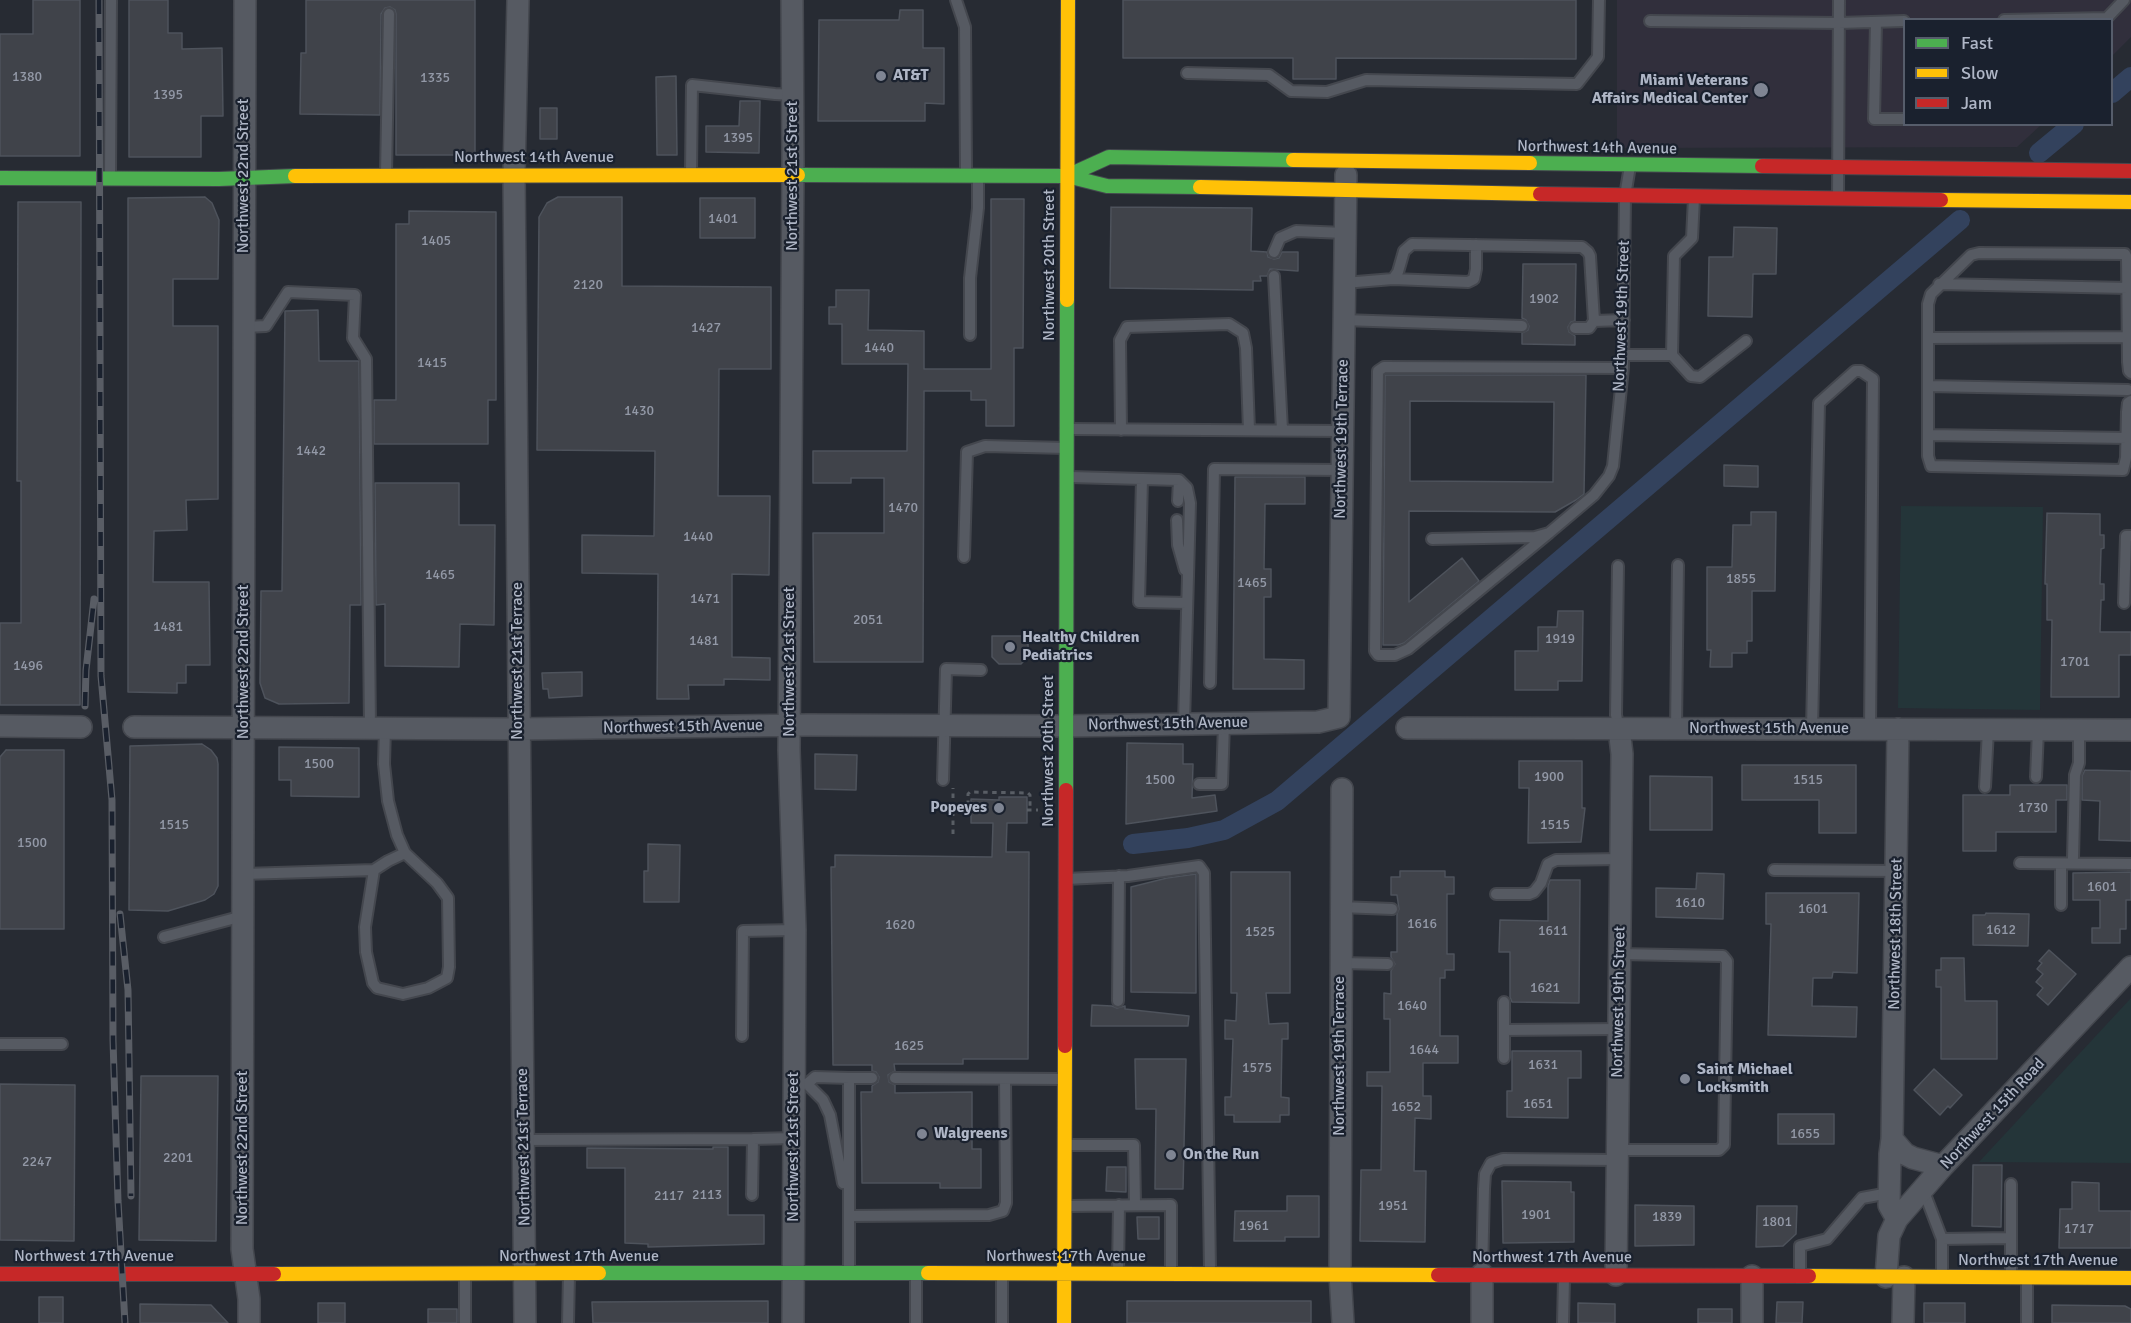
<!DOCTYPE html>
<html>
<head>
<meta charset="utf-8">
<style>
	body { margin:0 }
	#map { position:relative; width:2131px; height:1323px; overflow:hidden; background:#272b33; font-family:Signika,sans-serif }
	canvas { display:block }
	.legend { position:absolute; left:1903px; top:18px; width:210px; height:108px; box-sizing:border-box; background:#1a212e; border:2px solid #565d6b; margin:0; padding:8px 10px; list-style:none; font-size:18px; color:#afb6c6 }
	.legend li { display:flex; align-items:center; gap:12px; height:30px }
	.legend b { width:30px; border:2px solid #565d6b }
</style>
</head>
<body>
<div id="map">
<canvas width="2131" height="1323"></canvas>
<ul class="legend">
<li><b style="height:8px;background:#4caf50"></b>Fast</li>
<li><b style="height:8px;background:#ffc107"></b>Slow</li>
<li><b style="height:8px;background:#c62828"></b>Jam</li>
</ul>
</div>
<script>
const ctx = document.querySelector('canvas').getContext('2d');
ctx.lineJoin = 'round';
function paint(path, color) {
  ctx.fillStyle = color;
  ctx.fill(path, 'evenodd');
}
function poly(rows) {
  const path = new Path2D();
  for (const r of rows) {
    path.moveTo(r[0], r[1]);
    for (let i = 2; i < r.length; i += 2) path.lineTo(r[i], r[i + 1]);
  }
  return path;
}
function stroke(path, color, width, dash) {
  ctx.strokeStyle = color;
  ctx.lineWidth = width;
  ctx.lineCap = dash ? 'butt' : 'round';
  ctx.setLineDash(dash || []);
  ctx.stroke(path);
}
function write(font, color, halo, rows, align = 'center') {
  ctx.font = font + ' Signika,sans-serif';
  ctx.lineWidth = 4.5;
  ctx.setLineDash([]);
  ctx.textBaseline = 'middle';
  ctx.strokeStyle = halo;
  ctx.fillStyle = color;
  for (const [text, x, y, turn = 0] of rows) {
    ctx.save();
    ctx.translate(x, y);
    ctx.rotate((+turn || 0) * Math.PI / 180);
    ctx.textAlign = isNaN(turn) ? turn : align;
    if (halo) ctx.strokeText(text, 0, 0);
    ctx.fillText(text, 0, 0);
    ctx.restore();
  }
}
const medical = poly([
	[1617,0,2131,0,2131,37,2112,56,2112,20,1904,20,1904,124,2041,125,2017,147,1617,148]
]);
const green = poly([
	[1901,506,2043,507,2040,710,1898,708],
	[2131,998,2131,1163,1979,1162]
]);
const canal = poly([
	[2112,93,2131,77],
	[2039,153,2074,124],
	[1133,844,1188,838,1224,830,1277,801,1960,220]
]);
const building = poly([
	[33,0,80,0,80,156,0,156,0,34,33,34,33,0],
	[129,0,168,0,168,33,182,33,182,49,222,48,223,116,201,116,201,157,129,157,129,0],
	[306,0,475,0,475,155,396,155,396,14,395,10,390,7,385,8,381,14,380,115,300,114,301,53,306,53,306,0],
	[1123,0,1576,0,1576,59,1336,58,1336,79,1293,79,1293,58,1123,58,1123,0],
	[900,10,923,10,923,48,944,48,944,104,925,103,925,121,818,121,819,20,899,20,900,10],
	[676,76,677,155,657,155,656,77,676,76],
	[740,101,760,101,759,153,706,152,706,126,739,126,740,101],
	[540,108,557,108,557,139,540,139,540,108],
	[205,197,212,203,219,220,218,279,173,279,173,326,218,326,218,499,186,500,187,530,154,531,153,582,209,582,210,665,186,665,186,683,177,683,177,693,128,692,128,198,205,197],
	[558,197,622,197,622,286,771,287,771,369,719,369,718,496,770,496,769,575,732,574,732,657,770,658,770,680,724,679,724,685,688,685,689,699,657,699,658,574,582,573,582,535,654,536,655,451,537,450,539,217,547,203,558,197],
	[700,198,755,198,755,238,700,238,700,198],
	[991,199,1024,199,1023,348,1014,348,1014,426,986,426,986,400,971,400,971,391,924,391,923,662,814,662,813,533,884,533,884,478,851,478,851,483,813,483,813,451,907,451,908,364,842,364,842,324,829,324,829,307,836,307,836,290,869,290,868,330,924,331,924,369,991,369,991,199],
	[18,202,81,202,80,705,0,705,0,623,21,623,21,481,17,481,18,202],
	[1111,207,1252,208,1251,251,1267,252,1268,257,1274,259,1279,258,1282,252,1298,252,1298,271,1270,269,1267,276,1260,276,1261,281,1253,281,1253,290,1110,288,1111,207],
	[409,211,496,212,496,400,488,400,488,444,374,444,374,400,396,400,396,224,409,224,409,211],
	[1734,227,1777,228,1776,274,1753,274,1752,317,1708,316,1709,257,1733,257,1734,227],
	[1523,264,1576,264,1575,321,1571,322,1568,327,1569,332,1575,336,1575,345,1522,344,1522,333,1528,330,1529,326,1526,320,1522,318,1523,264],
	[318,310,319,361,359,361,361,605,350,605,349,703,279,704,265,698,260,683,261,591,282,591,285,311,318,310],
	[1385,375,1586,375,1584,494,1576,500,1555,512,1409,511,1409,602,1462,558,1479,581,1404,643,1398,645,1383,645,1385,375],
	[1410,401,1554,402,1553,482,1410,481,1410,401],
	[1724,465,1758,466,1758,487,1724,486,1724,465],
	[1235,477,1305,477,1305,504,1265,504,1264,569,1271,569,1271,597,1264,597,1264,659,1304,660,1304,689,1233,689,1235,477],
	[375,483,459,483,459,525,495,525,494,625,460,624,459,667,385,666,385,604,376,605,375,483],
	[1751,512,1776,512,1775,591,1752,591,1752,641,1747,641,1747,653,1732,653,1732,667,1710,667,1711,650,1707,650,1707,567,1732,567,1733,525,1751,525,1751,512],
	[2047,513,2100,514,2100,535,2104,535,2104,548,2101,549,2100,584,2104,584,2104,600,2101,600,2100,632,2131,632,2131,655,2119,655,2119,697,2051,697,2052,620,2047,620,2047,584,2045,584,2047,513],
	[1558,611,1583,611,1582,681,1558,681,1558,690,1515,690,1515,651,1538,651,1538,627,1557,627,1558,611],
	[992,636,1028,636,1028,657,1021,664,999,664,992,657,992,636],
	[582,672,582,696,549,698,548,689,543,689,542,673,582,672],
	[1127,743,1183,744,1183,764,1193,764,1192,798,1215,795,1217,811,1126,824,1127,743],
	[202,744,211,750,217,758,218,764,218,886,214,894,205,900,168,911,129,910,130,746,202,744],
	[279,747,359,748,359,797,291,796,291,780,279,780,279,747],
	[6,750,64,750,64,929,0,929,0,757,6,750],
	[815,754,857,755,856,790,815,789,815,754],
	[1519,761,1582,761,1582,808,1585,808,1581,842,1528,843,1529,788,1519,788,1519,761],
	[1742,765,1856,765,1856,833,1819,833,1819,800,1742,800,1742,765],
	[2085,770,2131,771,2131,841,2099,840,2100,801,2082,800,2082,776,2085,770],
	[1650,776,1712,777,1712,830,1650,830,1650,776],
	[2010,785,2067,785,2067,800,2056,800,2056,832,1996,832,1996,851,1963,851,1963,795,2010,795,2010,785],
	[999,797,1027,797,1027,823,1007,823,1006,852,1029,852,1028,1059,963,1059,963,1064,894,1064,895,1071,888,1075,889,1082,895,1085,895,1093,972,1092,972,1149,981,1149,981,1188,940,1188,940,1183,862,1183,861,1092,872,1092,872,1086,878,1082,879,1077,876,1072,872,1071,872,1065,833,1065,831,867,835,867,835,855,992,857,993,823,971,823,971,799,999,800,999,797],
	[648,844,680,845,679,902,644,902,644,871,648,871,648,844],
	[1400,871,1445,871,1445,877,1454,877,1454,894,1447,894,1447,954,1454,954,1454,970,1445,970,1445,978,1440,978,1440,1036,1458,1036,1458,1063,1423,1063,1423,1096,1431,1096,1431,1119,1415,1118,1414,1171,1426,1171,1425,1242,1360,1241,1361,1170,1381,1170,1382,1086,1367,1086,1367,1072,1390,1072,1390,1019,1384,1019,1384,993,1391,994,1391,971,1395,964,1391,957,1391,952,1397,952,1397,914,1399,909,1397,895,1391,895,1391,877,1400,877,1400,871],
	[1231,872,1290,872,1290,993,1266,993,1269,1024,1288,1023,1288,1039,1282,1039,1281,1097,1289,1098,1289,1115,1280,1115,1280,1122,1234,1122,1234,1115,1225,1115,1225,1097,1231,1097,1233,1039,1225,1039,1225,1020,1236,1021,1237,993,1231,993,1231,872],
	[2131,872,2131,900,2126,900,2126,929,2120,929,2120,943,2092,943,2092,928,2100,928,2100,900,2073,900,2073,873,2131,872],
	[1697,873,1724,874,1723,919,1656,917,1656,888,1696,889,1697,873],
	[1196,874,1196,993,1131,992,1131,887,1167,878,1196,874],
	[1550,880,1580,880,1579,1003,1512,1002,1510,997,1510,952,1499,952,1500,920,1548,921,1548,886,1550,880],
	[1766,893,1859,893,1857,973,1833,972,1832,978,1813,978,1812,1006,1857,1007,1856,1037,1768,1035,1771,924,1766,924,1766,893],
	[1986,913,2029,914,2028,946,1973,945,1973,915,1985,915,1986,913],
	[2049,950,2076,974,2048,1005,2037,995,2043,988,2036,982,2043,974,2037,969,2042,963,2039,961,2049,950],
	[1941,958,1964,958,1965,1001,1997,1001,1997,1059,1941,1059,1941,987,1936,987,1936,970,1941,970,1941,958],
	[1092,1005,1112,1006,1117,1008,1125,1006,1125,1009,1189,1016,1188,1026,1091,1026,1092,1005],
	[1512,1051,1581,1051,1581,1078,1568,1078,1568,1118,1507,1117,1507,1091,1512,1091,1512,1051],
	[1135,1059,1186,1059,1183,1189,1155,1189,1156,1109,1136,1109,1135,1059],
	[1934,1069,1962,1095,1950,1108,1948,1106,1940,1115,1914,1090,1934,1069],
	[141,1076,218,1076,216,1241,139,1240,141,1076],
	[0,1084,75,1085,74,1241,0,1240,0,1084],
	[1778,1114,1834,1114,1834,1144,1778,1144,1778,1114],
	[713,1147,728,1147,728,1215,764,1215,764,1244,648,1247,648,1244,625,1243,625,1168,587,1168,587,1148,713,1149,713,1147],
	[1973,1165,2002,1165,2001,1227,1972,1226,1973,1165],
	[1107,1167,1126,1167,1126,1192,1106,1191,1107,1167],
	[1502,1181,1571,1182,1571,1192,1574,1192,1574,1242,1503,1243,1502,1181],
	[2072,1182,2099,1183,2099,1211,2131,1211,2131,1248,2059,1248,2060,1209,2072,1209,2072,1182],
	[1287,1196,1319,1196,1319,1237,1285,1237,1285,1241,1234,1241,1235,1211,1287,1211,1287,1196],
	[1635,1205,1694,1206,1694,1245,1635,1246,1635,1205],
	[1757,1206,1797,1206,1796,1234,1783,1246,1756,1247,1757,1206],
	[1137,1217,1159,1217,1159,1239,1138,1239,1137,1217],
	[39,1297,63,1297,63,1323,39,1323,39,1297],
	[768,1301,768,1323,593,1323,592,1302,768,1301],
	[1127,1301,1311,1301,1311,1323,1127,1323,1127,1301],
	[1777,1302,1803,1302,1802,1323,1776,1323,1777,1302],
	[318,1303,345,1303,345,1323,318,1323,318,1303],
	[1578,1303,1615,1304,1615,1323,1578,1323,1578,1303],
	[1924,1303,1965,1303,1965,1323,1924,1323,1924,1303],
	[140,1304,211,1305,228,1323,140,1323,140,1304],
	[2052,1305,2125,1306,2131,1309,2131,1323,2052,1323,2052,1305],
	[428,1309,457,1309,457,1323,428,1323,428,1309],
	[1698,1309,1732,1309,1732,1323,1698,1323,1698,1309]
]);
const path = poly([
	[953,808,968,808,968,794,970,792,1028,793,1030,795,1030,810],
	[1027,810,1038,810],
	[953,834,953,788]
]);
const lane = poly([
	[956,0,965,27,966,173],
	[2004,20,2107,18],
	[2105,20,2124,0],
	[1650,21,1839,23,1904,21],
	[1876,22,1874,119,1904,119],
	[1187,73,1269,75,1291,91,1327,92,1366,80,1577,84,1598,57,1599,0],
	[691,171,692,85,775,94,793,95],
	[386,174,389,14],
	[110,177,111,0],
	[1838,198,1839,0],
	[1274,252,1280,238,1296,231,1345,233],
	[1274,276,1282,430],
	[1393,279,1468,282,1474,279,1476,269,1476,245],
	[1344,283,1393,279,1398,272,1404,251,1412,244,1582,247,1588,252,1590,256,1594,321,1589,328,1575,328],
	[1939,284,2128,288],
	[1343,320,1522,326],
	[1594,321,1624,320],
	[245,327,266,326,288,292,355,295,353,338,366,359,370,727],
	[970,335,970,278,978,208,978,177],
	[1928,338,2128,337],
	[1623,355,1672,355,1691,376,1700,377,1746,341],
	[1672,355,1674,256,1692,238,1694,198],
	[2131,373,2129,371,2128,362,2127,258,2125,254,1979,253,1971,255,1931,294,1928,304,1928,456,1931,466,2123,470,2126,458,2127,412,2128,403,2131,401],
	[1928,386,2128,390],
	[1070,429,1342,431],
	[1121,430,1120,340,1127,327,1229,324,1243,333,1246,348,1249,430],
	[1928,435,2127,438],
	[1070,477,1179,480,1187,488,1190,503,1184,723],
	[1142,479,1139,602,1187,603],
	[1178,501,1179,480],
	[1177,520,1178,545,1185,570],
	[1549,533,1408,649,1395,655,1378,655,1375,651,1378,371,1384,367,1623,368],
	[1432,539,1535,537,1549,533,1594,495,1609,476,1613,466,1623,368,1625,196,1630,166],
	[964,557,967,452,985,446,1066,448],
	[1618,566,1616,715,1619,729],
	[2124,603,2126,536,2131,536],
	[1210,683,1214,469,1341,470],
	[385,727,384,764,388,801,397,835,405,853,437,883,448,898,449,967,447,978,428,988,403,994,377,988,373,983,366,952,365,927,374,870,388,861,405,853],
	[1676,729,1678,565],
	[1812,729,1819,403,1855,371,1861,371,1873,379,1870,729],
	[2036,777,2038,730],
	[943,780,946,669,981,670],
	[1199,784,1222,784,1224,723],
	[1985,787,1988,730],
	[2073,858,2075,775,2079,763,2079,730],
	[2020,863,2131,864],
	[2061,864,2061,905],
	[1774,870,1897,871],
	[243,874,374,870],
	[1066,879,1128,876,1199,866,1204,873,1210,1270],
	[1496,894,1529,894,1534,892,1541,883,1548,864,1556,860,1620,859],
	[1340,907,1392,909],
	[164,937,243,916],
	[1340,963,1388,964],
	[1118,1001,1119,876],
	[1504,1002,1504,1030,1618,1029],
	[1504,1030,1504,1058],
	[742,1036,743,931,795,930],
	[0,1044,62,1044],
	[849,1078,872,1078],
	[895,1078,1063,1079],
	[794,1083,807,1084,815,1077,849,1078,849,1273],
	[807,1084,823,1100,830,1115,843,1183],
	[524,1140,753,1139],
	[1066,1145,1134,1145,1135,1205],
	[1617,1150,1719,1150,1724,1145,1727,961,1723,956,1619,954],
	[2011,1184,2011,1274],
	[1923,1189,1942,1239,1942,1274],
	[752,1195,753,1139,794,1138],
	[1066,1206,1171,1205,1171,1270],
	[849,1216,989,1215,1003,1211,1006,1203,1006,1194,1005,1079],
	[1942,1239,2011,1238],
	[1118,1272,1119,1205],
	[1482,1274,1484,1189,1485,1174,1491,1163,1503,1159,1616,1160],
	[1002,1275,1002,1323],
	[1800,1276,1800,1246,1827,1239,1862,1198,1889,1193],
	[465,1323,465,1275],
	[568,1323,569,1275],
	[916,1323,916,1274],
	[1563,1323,1564,1278],
	[2027,1323,2027,1278]
]);
const street = poly([
	[245,0,242,1249,249,1299,249,1323],
	[518,0,514,174,525,1323],
	[792,0,793,163,789,750,795,930,793,1323],
	[0,726,81,727],
	[134,727,518,729,808,725,1066,726,1318,722,1339,717,1346,175],
	[1407,728,2131,730],
	[1342,789,1340,1274,1343,1323],
	[1892,1139,1905,1154,1913,1158,1943,1166],
	[1897,1219,1889,1205,1890,1154,1892,1139,1898,729],
	[1616,1275,1622,754,1619,729],
	[1752,1276,1752,1323],
	[1886,1277,1889,1236,1897,1219,1943,1166,2131,967],
	[1482,1323,1482,1274],
	[1903,1323,1904,1277]
]);
const fast = poly([
	[1530,163,1762,166],
	[798,175,1067,176,1107,186,1200,187],
	[1067,176,1109,157,1293,160],
	[0,178,219,179,295,176],
	[1066,790,1067,300],
	[599,1273,928,1273]
]);
const slow = poly([
	[1293,160,1530,163],
	[295,176,798,175],
	[1200,187,1540,194],
	[1941,200,2131,202],
	[1067,300,1068,0],
	[928,1273,1438,1275],
	[274,1274,599,1273],
	[1809,1276,2131,1278],
	[1064,1323,1065,1046]
]);
const jam = poly([
	[1762,166,2131,171],
	[1540,194,1941,200],
	[1065,1046,1066,790],
	[0,1274,274,1274],
	[1438,1275,1809,1276]
]);
const rail = poly([
	[99,0,101,676,112,800,113,1040,118,1201,125,1323],
	[85,706,86,670,94,599],
	[120,914,128,990,131,1196]
]);
const markers = [
	[881,76,6,"#7f8593"],
	[1761,90,8,"#7f8593"],
	[1010,647,6,"#7f8593"],
	[999,808,6,"#7f8593"],
	[1685,1079,6,"#7f8593"],
	[922,1134,6,"#7f8593"],
	[1171,1155,6,"#7f8593"]
];
const numberNames = [
	["1380",27,77],
	["1335",435,78],
	["1395",168,95],
	["1395",738,138],
	["1401",723,219],
	["1405",436,241],
	["2120",588,285],
	["1902",1544,299],
	["1427",706,328],
	["1440",879,348],
	["1415",432,363],
	["1430",639,411],
	["1442",311,451],
	["1470",903,508],
	["1440",698,537],
	["1465",440,575],
	["1855",1741,579],
	["1465",1252,583],
	["1471",705,599],
	["2051",868,620],
	["1481",168,627],
	["1919",1560,639],
	["1481",704,641],
	["1701",2075,662],
	["1496",28,666],
	["1500",319,764],
	["1900",1549,777],
	["1500",1160,780],
	["1515",1808,780],
	["1730",2033,808],
	["1515",174,825],
	["1515",1555,825],
	["1500",32,843],
	["1601",2102,887],
	["1610",1690,903],
	["1601",1813,909],
	["1616",1422,924],
	["1620",900,925],
	["1612",2001,930],
	["1611",1553,931],
	["1525",1260,932],
	["1621",1545,988],
	["1640",1412,1006],
	["1625",909,1046],
	["1644",1424,1050],
	["1631",1543,1065],
	["1575",1257,1068],
	["1651",1538,1104],
	["1652",1406,1107],
	["1655",1805,1134],
	["2201",178,1158],
	["2247",37,1162],
	["2113",707,1195],
	["2117",669,1196],
	["1951",1393,1206],
	["1901",1536,1215],
	["1839",1667,1217],
	["1801",1777,1222],
	["1961",1254,1226],
	["1717",2079,1229]
];
const poiNames = [
	["AT&T",893,76],
	["Miami Veterans",1748,81,"right"],
	["Affairs Medical Center",1748,99,"right"],
	["Healthy Children",1022,638],
	["Pediatrics",1022,656],
	["Popeyes",987,808,"right"],
	["Saint Michael",1697,1070],
	["Locksmith",1697,1088],
	["Walgreens",934,1134],
	["On the Run",1183,1155]
];
const streetNames = [
	["Northwest 14th Avenue",1597,148,1],
	["Northwest 14th Avenue",534,158],
	["Northwest 22nd Street",244,176,-90],
	["Northwest 21st Street",793,176,-90],
	["Northwest 20th Street",1050,265,-90],
	["Northwest 19th Street",1622,316,-88],
	["Northwest 19th Terrace",1342,439,-89],
	["Northwest 21st Terrace",518,661,-90],
	["Northwest 22nd Street",244,662,-90],
	["Northwest 21st Street",790,662,-90],
	["Northwest 15th Avenue",1168,724,-1],
	["Northwest 15th Avenue",683,727,-1],
	["Northwest 15th Avenue",1769,729],
	["Northwest 20th Street",1049,751,-90],
	["Northwest 18th Street",1896,934,-89],
	["Northwest 19th Street",1619,1002,-89],
	["Northwest 19th Terrace",1340,1056,-90],
	["Northwest 15th Road",1993,1114,-47],
	["Northwest 21st Terrace",524,1147,-91],
	["Northwest 21st Street",794,1147,-90],
	["Northwest 22nd Street",243,1148,-90],
	["Northwest 17th Avenue",94,1257],
	["Northwest 17th Avenue",579,1257],
	["Northwest 17th Avenue",1066,1257],
	["Northwest 17th Avenue",1552,1258],
	["Northwest 17th Avenue",2038,1261]
];
paint(medical, '#312f3c');
paint(green, '#243539');
stroke(canal, '#33425d', 20);
paint(building, '#40434a');
stroke(building, '#4e535c', 1.5);
stroke(lane, '#44474e', 14);
stroke(street, '#44474e', 24);
stroke(fast, '#44474e', 16);
stroke(slow, '#44474e', 16);
stroke(jam, '#44474e', 16);
stroke(path, '#595e65', 3, [4.5, 4.5]);
stroke(lane, '#565a62', 10);
stroke(street, '#565a62', 21);
stroke(fast, '#4caf50', 14);
stroke(slow, '#ffc107', 14);
stroke(jam, '#c62828', 14);
stroke(rail, '#595d65', 7);
stroke(rail, '#1a212e', 4.5, [14]);
for (const [x, y, r, color] of markers) {
  const dot = new Path2D();
  dot.arc(x, y, r, 0, 2 * Math.PI);
  ctx.fillStyle = color;
  ctx.fill(dot);
  stroke(dot, '#1a212e', 2);
}
write('14px', '#9399a7', null, numberNames);
write('bold 16px', '#afb6c6', '#1a212e', poiNames, 'left');
write('16px', '#afb6c6', '#1a212e', streetNames);
</script>
</body>
</html>
